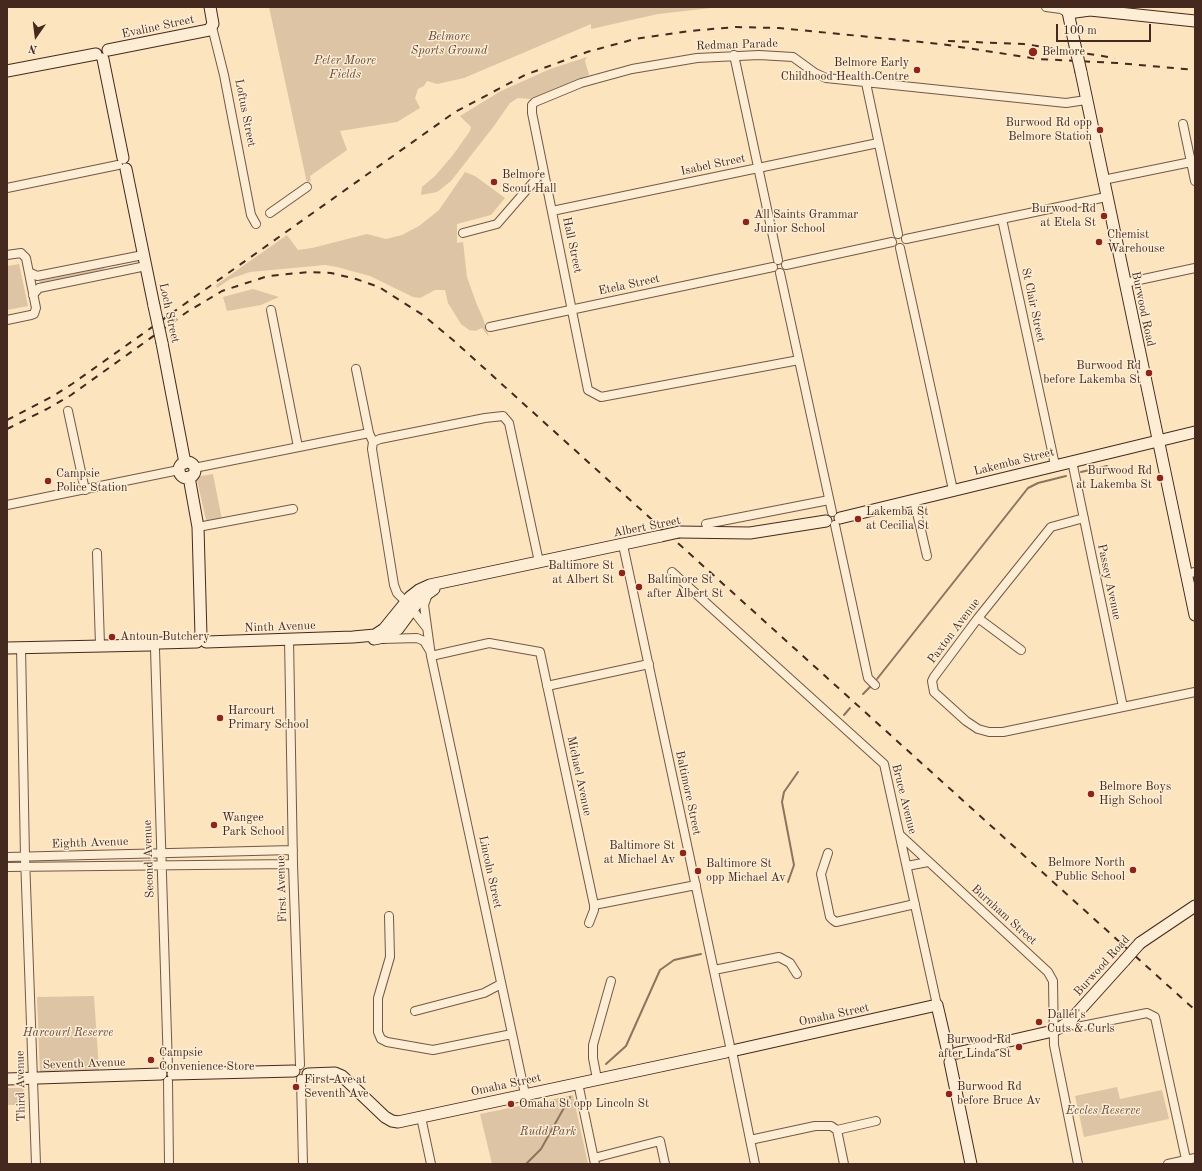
<!DOCTYPE html>
<html>
<head>
<meta charset="utf-8">
<style>
	body { margin:0 }
	#map { position:relative; width:1202px; height:1171px; overflow:hidden; background:#fce4bf; font-family:"Old Standard TT",serif }
	canvas { display:block }
	.frame { position:absolute; inset:0; border:8px solid #45291e; pointer-events:none }
	.north { position:absolute; left:16px; top:16px; width:40px; height:40px; -webkit-text-stroke:3px #fdedd5; paint-order:stroke; rotate:194deg; font-size:11px; font-weight:700; line-height:16px; text-align:center; color:#45291e }
	.north::after { content:''; display:block; margin:auto; width:14px; height:18px; background:#45291e; clip-path:polygon(50% 0,100% 100%,50% 72%,0 100%) }
	.scale { position:absolute; left:1056px; top:24px; width:95px; height:18px; box-sizing:border-box; border:2px solid #45291e; border-top:0; padding-left:5px; font-size:12px; line-height:14px; white-space:nowrap; color:#45291e; -webkit-text-stroke:3px #fdedd5; paint-order:stroke }
</style>
</head>
<body>
<div id="map">
<canvas width="1202" height="1171"></canvas>
<div class="frame"></div>
<div class="north">N</div>
<div class="scale">100 m</div>
</div>
<script>
const ctx = document.querySelector('canvas').getContext('2d');
ctx.lineJoin = 'round';
function paint(path, color) {
  ctx.fillStyle = color;
  ctx.fill(path, 'evenodd');
}
function poly(rows) {
  const path = new Path2D();
  for (const r of rows) {
    if (r.length === 3) {
      path.moveTo(r[0] + r[2], r[1]);
      path.arc(r[0], r[1], r[2], 0, 2 * Math.PI);
      continue;
    }
    path.moveTo(r[0], r[1]);
    for (let i = 2; i < r.length; i += 2) path.lineTo(r[i], r[i + 1]);
  }
  return path;
}
function stroke(path, color, width, dash) {
  ctx.strokeStyle = color;
  ctx.lineWidth = width;
  ctx.lineCap = dash ? 'butt' : 'round';
  ctx.setLineDash(dash || []);
  ctx.stroke(path);
}
function write(font, color, halo, rows, align = 'center') {
  ctx.font = font + ' "Old Standard TT",serif';
  ctx.lineWidth = 3;
  ctx.setLineDash([]);
  ctx.textBaseline = 'middle';
  ctx.strokeStyle = halo;
  ctx.fillStyle = color;
  for (const [text, x, y, turn = 0] of rows) {
    ctx.save();
    ctx.translate(x, y);
    ctx.rotate((+turn || 0) * Math.PI / 180);
    ctx.textAlign = isNaN(turn) ? turn : align;
    if (halo) ctx.strokeText(text, 0, 0);
    ctx.fillText(text, 0, 0);
    ctx.restore();
  }
}
const green = poly([
	[269,7,720,7,658,14,591,29,591,24,464,78,437,84,427,81,424,86,418,89,415,98,420,108,397,122,340,131,347,150,310,176,311,181,307,183],
	[587,57,585,61,589,75,530,99,518,98,510,103,494,126,451,181,437,192,421,195,422,187,435,176,453,155,470,131,471,127,460,116,501,91,550,69],
	[465,172,475,176,505,198,491,215,457,224,457,243,463,242,467,277,477,305,483,318,489,337,482,328,475,331,469,330,461,324,448,303,445,290,435,290,420,298,413,297,370,276,337,267,325,265,250,272,230,279,217,288,216,285,287,235,298,250,312,248,367,234,386,239,402,235,419,226,439,210],
	[19,264,28,306,7,310,7,266],
	[103,265,105,268,102,271,41,283,38,280],
	[253,289,279,297,261,305,227,311,223,297],
	[213,474,222,520,207,524,197,480,201,476],
	[94,996,99,1070,40,1073,37,997],
	[1117,1087,1120,1099,1162,1090,1169,1119,1084,1137,1075,1096],
	[7,1088,24,1088,25,1105,7,1105],
	[573,1095,588,1164,492,1164,480,1114]
]);
const stream = poly([
	[1081,472,1107,466],
	[877,679,1028,488,1038,483,1066,476],
	[863,694,871,686],
	[844,715,850,708],
	[788,882,794,865,782,802,784,792,798,772],
	[606,1064,626,1046,660,970,674,960,701,954],
	[526,1164,541,1149,570,1097]
]);
const street = poly([
	[1046,7,1061,9,1068,13],
	[212,27,224,75,251,215,256,224],
	[734,55,778,260],
	[866,83,898,234],
	[1183,124,1195,181],
	[1103,180,1191,162],
	[7,188,118,165],
	[552,211,878,143],
	[270,213,307,187],
	[1002,219,1055,465],
	[463,233,497,224,543,171],
	[906,239,1106,197],
	[900,248,953,490],
	[7,255,21,253,26,258,36,308,34,314,31,315,7,320],
	[786,265,892,242],
	[29,272,37,276,143,255],
	[780,273,832,512],
	[1125,283,1195,268],
	[33,295,39,288,146,266],
	[271,310,298,447],
	[490,327,773,267],
	[799,360,601,397,588,390,532,113,532,105,535,102,581,83,632,69,697,58,759,55,793,57,815,73,826,78,1066,103,1086,100],
	[356,369,369,433,373,442,372,449,394,585,397,593,405,601],
	[68,411,85,490],
	[373,442,380,439,485,418,503,416,509,423,539,562],
	[1072,461,1123,707],
	[194,468,369,433],
	[914,500,927,556],
	[7,505,179,470],
	[1084,518,1051,527,978,618,934,677,932,681,934,692,966,721,978,729,989,732,1003,732,1195,692],
	[706,524,829,500],
	[835,525,868,678,875,685],
	[198,527,293,509],
	[623,545,730,1046],
	[97,553,100,645],
	[672,572,884,764,937,1005],
	[1186,574,1195,572],
	[428,594,424,605,431,656,525,1094],
	[407,610,415,613,426,627],
	[978,618,1021,650],
	[289,639,293,864,300,1065],
	[382,639,417,638,424,641,430,651],
	[21,647,25,857,36,1164],
	[155,649,168,1068],
	[431,656,489,643,540,652,594,905,594,910,589,923],
	[547,686,649,664],
	[900,835,1048,972,1053,981,1054,1045,1078,1164],
	[828,853,821,874,830,917,833,920,836,922,915,904],
	[7,857,293,850],
	[907,866,928,862],
	[7,867,293,864],
	[594,905,696,885],
	[389,916,390,957,378,998,378,1032,381,1039,387,1042,433,1050,512,1034],
	[714,970,779,957,790,963,797,974],
	[415,1011,484,993,501,984],
	[1069,1022,1077,1027,1147,1013,1155,1017,1187,1164],
	[733,1056,755,1164],
	[301,1079,303,1164],
	[597,1079,593,1058,593,1045,611,981],
	[168,1081,169,1164],
	[578,1083,595,1164],
	[421,1117,431,1164],
	[837,1130,876,1121],
	[750,1140,815,1126,831,1126,837,1130,844,1164],
	[594,1158,660,1141,665,1164],
	[1168,1164,1195,1158]
]);
const secondary = poly([
	[1067,7,1074,41],
	[1068,13,1090,10,1195,21],
	[108,50,209,30,213,24,210,7],
	[103,59,123,158],
	[7,71,96,54],
	[1081,72,1195,615],
	[126,169,154,306],
	[162,343,185,463],
	[187,470,8],
	[189,477,198,527,201,636],
	[840,518,1195,432],
	[679,532,750,533,826,521],
	[374,639,384,637,398,629,420,599,434,589],
	[206,642,353,637,375,635,384,629,410,597,419,590,430,585,661,536],
	[159,643,197,642],
	[7,648,150,645],
	[1140,943,1195,906],
	[736,1050,937,1005,947,1048],
	[957,1053,1053,1031,1061,1027,1069,1022,1124,961],
	[950,1062,971,1164],
	[173,1074,294,1071],
	[308,1074,335,1073,342,1076,385,1117,392,1121,398,1122,726,1052],
	[7,1079,161,1074]
]);
const rail = poly([
	[948,41,1024,44,1115,58],
	[7,420,53,396,72,384,455,112,525,75,587,52,635,39,689,31,736,27,779,28,941,44,1038,59,1117,63,1195,70],
	[7,429,47,409,71,395,187,312,222,291,268,276,309,272,331,273,356,279,379,287,423,315,453,340,1195,1010]
]);
const secondaryBridge = poly([
	[1074,41,1081,72],
	[154,306,162,343],
	[661,536,679,532],
	[1124,961,1140,943]
]);
const markers = [
	[1033,52,5,"#8f2418"],
	[917,70,4,"#8f2418"],
	[1100,130,4,"#8f2418"],
	[494,182,4,"#8f2418"],
	[1104,216,4,"#8f2418"],
	[746,222,4,"#8f2418"],
	[1099,242,4,"#8f2418"],
	[1149,373,4,"#8f2418"],
	[1160,478,4,"#8f2418"],
	[48,481,4,"#8f2418"],
	[858,519,4,"#8f2418"],
	[622,573,4,"#8f2418"],
	[639,587,4,"#8f2418"],
	[112,637,4,"#8f2418"],
	[220,718,4,"#8f2418"],
	[1091,794,4,"#8f2418"],
	[214,825,4,"#8f2418"],
	[683,853,4,"#8f2418"],
	[1133,870,4,"#8f2418"],
	[698,871,4,"#8f2418"],
	[1039,1022,4,"#8f2418"],
	[1019,1047,4,"#8f2418"],
	[151,1060,4,"#8f2418"],
	[296,1087,4,"#8f2418"],
	[949,1094,4,"#8f2418"],
	[511,1104,4,"#8f2418"]
];
const streetNames = [
	["Evaline Street",158,27,-12],
	["Redman Parade",737,45,-2],
	["Loftus Street",245,113,79],
	["Isabel Street",713,165,-12],
	["Hall Street",572,245,78],
	["Etela Street",629,285,-12],
	["St Clair Street",1033,305,78],
	["Burwood Road",1143,309,78],
	["Loch Street",169,313,78],
	["Lakemba Street",1014,462,-14],
	["Albert Street",647,527,-11],
	["Passey Avenue",1109,582,78],
	["Ninth Avenue",280,627,-2],
	["Paxton Avenue",954,631,-53],
	["Michael Avenue",579,776,78],
	["Baltimore Street",688,793,78],
	["Bruce Avenue",904,799,76],
	["Eighth Avenue",90,843,-2],
	["Second Avenue",149,859,-92],
	["Lincoln Street",490,872,78],
	["First Avenue",282,889,-92],
	["Burnham Street",1004,915,42],
	["Burwood Road",1102,966,-48],
	["Omaha Street",834,1015,-12],
	["Seventh Avenue",84,1064,-2],
	["Omaha Street",506,1085,-12],
	["Third Avenue",21,1086,-91]
];
const parkNames = [
	["Belmore",449,37],
	["Sports Ground",449,51],
	["Peter Moore",345,61],
	["Fields",345,75],
	["Harcourt Reserve",68,1033],
	["Eccles Reserve",1103,1111],
	["Rudd Park",548,1132]
];
const poiNames = [
	["Belmore",1042,52],
	["Belmore Early",909,63,"right"],
	["Childhood Health Centre",909,77,"right"],
	["Burwood Rd opp",1092,123,"right"],
	["Belmore Station",1092,137,"right"],
	["Belmore",502,175],
	["Scout Hall",502,189],
	["Burwood Rd",1096,209,"right"],
	["at Etela St",1096,223,"right"],
	["All Saints Grammar",754,215],
	["Junior School",754,229],
	["Chemist",1107,235],
	["Warehouse",1107,249],
	["Burwood Rd",1141,366,"right"],
	["before Lakemba St",1141,380,"right"],
	["Burwood Rd",1152,471,"right"],
	["at Lakemba St",1152,485,"right"],
	["Campsie",56,474],
	["Police Station",56,488],
	["Lakemba St",866,512],
	["at Cecilia St",866,526],
	["Baltimore St",614,566,"right"],
	["at Albert St",614,580,"right"],
	["Baltimore St",647,580],
	["after Albert St",647,594],
	["Antoun Butchery",120,637],
	["Harcourt",228,711],
	["Primary School",228,725],
	["Belmore Boys",1099,787],
	["High School",1099,801],
	["Wangee",222,818],
	["Park School",222,832],
	["Baltimore St",675,846,"right"],
	["at Michael Av",675,860,"right"],
	["Belmore North",1125,863,"right"],
	["Public School",1125,877,"right"],
	["Baltimore St",706,864],
	["opp Michael Av",706,878],
	["Dallel's",1047,1015],
	["Cuts & Curls",1047,1029],
	["Burwood Rd",1011,1040,"right"],
	["after Linda St",1011,1054,"right"],
	["Campsie",159,1053],
	["Convenience Store",159,1067],
	["First Ave at",304,1080],
	["Seventh Ave",304,1094],
	["Burwood Rd",957,1087],
	["before Bruce Av",957,1101],
	["Omaha St opp Lincoln St",519,1104]
];
paint(green, '#ddc4a4');
stroke(stream, '#8e735e', 2);
stroke(street, '#735846', 10);
stroke(secondary, '#45291e', 13);
stroke(street, '#fdedd5', 8);
stroke(secondary, '#fdedd5', 11);
stroke(rail, '#45291e', 2, [7, 7]);
stroke(secondaryBridge, '#45291e', 13, []);
stroke(secondaryBridge, '#fdedd5', 11);
for (const [x, y, r, color] of markers) {
  const dot = new Path2D();
  dot.arc(x, y, r, 0, 2 * Math.PI);
  ctx.fillStyle = color;
  ctx.fill(dot);
  stroke(dot, '#fdedd5', 1.5);
}
write('12px', '#45291e', '#fdedd5', streetNames);
write('italic 12px', '#634839', '#fdedd5', parkNames);
write('12px', '#45291e', '#fdedd5', poiNames, 'left');
</script>
</body>
</html>
